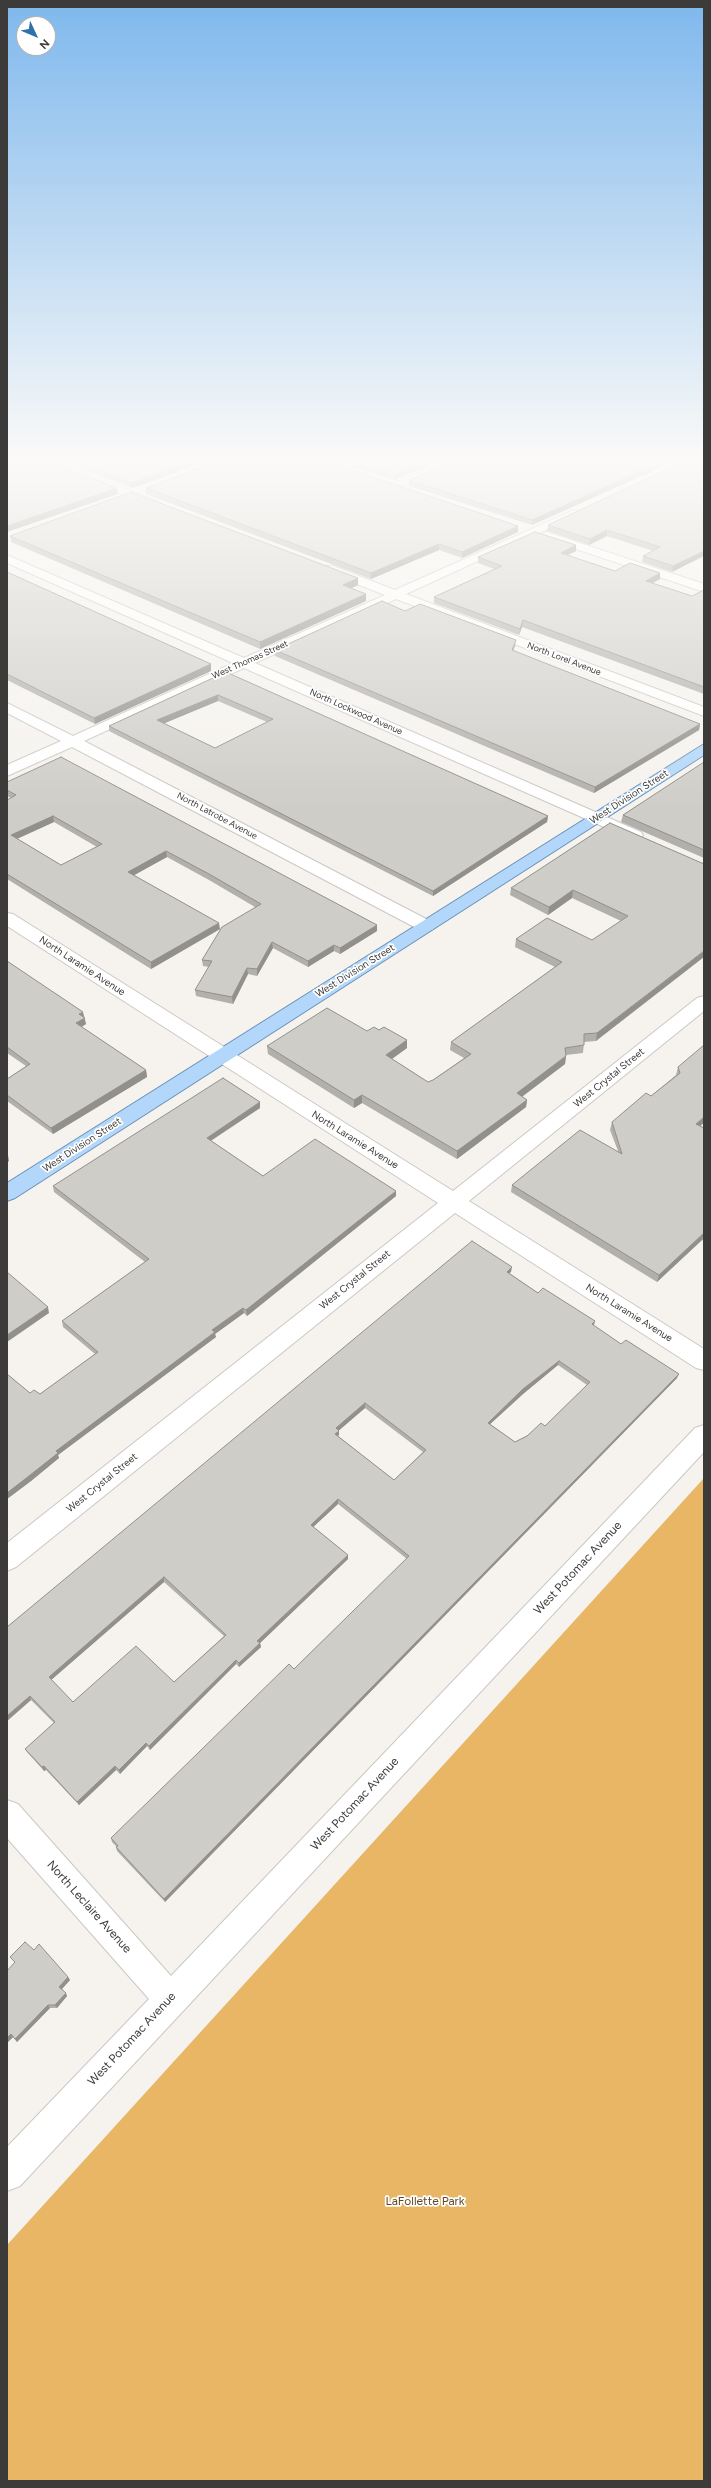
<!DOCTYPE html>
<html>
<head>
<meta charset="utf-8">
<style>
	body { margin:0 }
	#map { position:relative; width:711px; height:2488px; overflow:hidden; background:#f6f3ef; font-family:Figtree,sans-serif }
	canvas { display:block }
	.frame { position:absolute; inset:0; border:8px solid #3c3b39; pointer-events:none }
	.north { position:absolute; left:16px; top:16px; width:40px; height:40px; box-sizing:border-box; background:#fff; border:1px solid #b1b1b0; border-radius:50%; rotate:134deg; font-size:11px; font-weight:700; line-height:16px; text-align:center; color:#3c3b39 }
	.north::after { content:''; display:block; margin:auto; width:14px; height:18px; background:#3171a7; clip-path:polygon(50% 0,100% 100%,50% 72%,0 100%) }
</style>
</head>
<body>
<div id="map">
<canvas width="711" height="2488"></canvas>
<div class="frame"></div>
<div class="north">N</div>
</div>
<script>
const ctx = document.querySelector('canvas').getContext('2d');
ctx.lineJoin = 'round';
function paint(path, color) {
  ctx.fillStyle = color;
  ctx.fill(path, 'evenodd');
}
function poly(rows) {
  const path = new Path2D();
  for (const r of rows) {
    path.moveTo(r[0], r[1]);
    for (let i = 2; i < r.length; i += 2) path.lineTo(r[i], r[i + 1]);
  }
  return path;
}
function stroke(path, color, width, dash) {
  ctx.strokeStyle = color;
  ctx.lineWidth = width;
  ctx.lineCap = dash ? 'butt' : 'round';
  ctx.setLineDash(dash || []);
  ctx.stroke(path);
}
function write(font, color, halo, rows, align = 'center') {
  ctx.font = font + ' Figtree,sans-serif';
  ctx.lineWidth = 3.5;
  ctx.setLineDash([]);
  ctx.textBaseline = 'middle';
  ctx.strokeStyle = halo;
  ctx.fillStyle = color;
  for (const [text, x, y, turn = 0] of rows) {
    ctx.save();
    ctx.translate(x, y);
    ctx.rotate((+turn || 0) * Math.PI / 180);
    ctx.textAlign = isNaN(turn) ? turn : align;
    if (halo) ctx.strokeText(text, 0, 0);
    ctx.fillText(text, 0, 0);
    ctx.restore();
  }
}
const green = poly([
	[704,1478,704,2481,7,2481,7,2245]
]);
const minor = poly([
	[39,460,54,460,163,504,161,506,153,506,39,460],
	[448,460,463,460,398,488,394,489,388,486,448,460],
	[574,510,578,511,578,515,406,594,704,707,704,716,396,599,255,663,641,832,643,835,641,838,629,838,244,668,84,741,432,922,435,926,432,930,420,930,72,747,7,776,7,765,61,741,7,713,7,703,73,736,233,663,7,563,7,555,244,658,385,595,325,572,323,569,325,566,333,566,395,590,574,510],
	[547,532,704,584,704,592,543,538,543,534,547,532],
	[7,913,13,914,453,1191,697,998,704,996,704,1011,469,1201,704,1349,704,1370,696,1368,455,1213,16,1567,7,1571,7,1543,438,1203,7,926,7,913],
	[704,1425,704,1452,20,2186,7,2191,7,2147,149,1999,7,1838,7,1800,18,1804,171,1976,695,1428,704,1425]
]);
const major = poly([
	[704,744,704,755,15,1198,7,1201,7,1183,704,744]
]);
const wall = poly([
	[59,460,211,460,132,488],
	[333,460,443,460,394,480],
	[677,460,532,525,409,486,409,480],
	[704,460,672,572,642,562,643,556,653,551,607,536,589,545,547,531,548,525],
	[146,488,518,532,462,558,439,550,371,579,146,494],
	[10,536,358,585,351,588,366,594,366,601,260,649,11,542],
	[576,545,576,551,567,555,615,571,660,573,660,579,652,583,692,596,704,590,704,694,522,627,519,635,434,603,434,597,494,569,478,563,478,557],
	[7,572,211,671,95,724,7,680],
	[405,611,515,646,513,651,700,724,699,730,594,793,275,656,275,650],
	[226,672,548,816,547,822,433,896,109,731,109,726],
	[218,701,267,722,215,748,164,723],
	[704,762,704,858,621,822,623,815],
	[7,782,377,931,340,954,334,951,308,967,273,948,257,976,248,974,233,1004,196,996,195,990,209,967,203,966,202,960,255,907,209,880,167,857,134,875,220,929,151,969,7,879,7,800,11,798,7,796],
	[54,822,97,847,61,865,17,839],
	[704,864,596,1041,584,1042,583,1053,566,1055,565,1064,522,1097,527,1100,526,1107,457,1159,362,1103,354,1108,268,1054,267,1046,379,1030,407,1040,407,1048,392,1059,428,1082,433,1080,464,1058,450,1050,451,1042,555,967,515,947,516,939,592,940,621,921,572,898,548,915,510,895,511,888],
	[7,961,84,1017,86,1024,81,1027,146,1070,147,1077,53,1134,7,1101,7,1079,26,1066,7,1053],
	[678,1067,700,1126,704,1128,704,1241,702,1240,657,1282,511,1192,512,1185,618,1151,610,1130,612,1122,651,1096,676,1075],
	[260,1102,260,1108,211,1141,263,1176,396,1196,247,1316,244,1313,215,1334,216,1337,58,1455,59,1458,31,1481,7,1499,7,1374,30,1393,40,1394,95,1354,63,1327,62,1321,145,1262,54,1192,53,1186],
	[511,1272,509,1273,538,1293,594,1325,594,1326,621,1344,677,1378,165,1902,117,1851,116,1847,117,1847,112,1842,111,1838,294,1669,407,1559,338,1504,313,1527,348,1555,348,1559,260,1643,261,1647,239,1667,236,1664,150,1750,147,1746,120,1774,116,1770,79,1805,46,1770,44,1771,27,1752,25,1749,54,1723,31,1700,7,1721,7,1627],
	[558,1365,587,1385,545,1426,515,1442,490,1424,523,1394],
	[365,1408,423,1452,394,1480,338,1436,339,1435,338,1431],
	[164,1582,224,1636,174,1682,73,1702,51,1680],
	[34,1950,68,1977,70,1980,62,1989,67,1996,57,2008,50,2008,17,2042,13,2037,7,2043,15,1963,10,1957]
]);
const shadedWall = poly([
	[195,460,211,460,132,488,131,483],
	[430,460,443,460,394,480,394,475],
	[665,460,677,460,532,525,532,520],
	[117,488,118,494,7,532,7,526],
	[518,526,518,532,462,558,462,552],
	[607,530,607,536,589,545,590,539],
	[439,544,439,550,371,579,371,573],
	[576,545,576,551,560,559,561,553],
	[704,551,704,556,672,572,673,566],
	[660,573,660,579,645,587,646,581],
	[358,578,358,585,343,592,343,585],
	[366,594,366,601,260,649,260,642],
	[523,620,522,627,519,635,520,629],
	[516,640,515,646,511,656,512,650],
	[211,664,211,671,95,724,94,718],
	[218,695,218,701,158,726,157,720],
	[700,724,699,730,594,793,595,787],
	[53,816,54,822,12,841,11,835],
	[548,816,547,822,433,896,433,891],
	[166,851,167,857,129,878,128,872],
	[573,890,572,898,548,915,549,907],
	[219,923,220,929,151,969,151,962],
	[377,925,377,931,340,954,340,948],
	[272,942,273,948,257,976,257,969],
	[334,945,334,951,308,967,308,961],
	[704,951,704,957,596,1041,597,1033],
	[247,968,248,974,233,1004,232,997],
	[83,1012,86,1024,77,1030,76,1023,79,1014],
	[407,1040,407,1048,386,1063,386,1055],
	[566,1056,565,1064,516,1101,517,1093],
	[146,1070,147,1077,53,1134,51,1128],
	[362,1095,362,1103,354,1108,354,1100],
	[527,1100,526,1107,457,1159,457,1151],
	[260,1102,260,1108,207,1143,207,1138],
	[704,1117,704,1123,694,1131,696,1124],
	[7,1155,8,1155,9,1161,7,1163],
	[396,1191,396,1196,247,1316,246,1310],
	[704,1233,702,1240,657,1282,659,1275],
	[512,1267,511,1272,506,1276,507,1272],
	[48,1307,49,1313,7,1342,7,1335],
	[243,1308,244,1313,215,1334,216,1337,58,1455,59,1458,31,1481,7,1499,7,1493,56,1451,212,1330],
	[595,1321,594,1325,591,1329,592,1324],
	[559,1361,558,1365,523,1394,487,1427,488,1423,523,1389],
	[679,1374,677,1378,165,1902,164,1899],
	[365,1403,365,1408,336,1433,336,1428],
	[339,1431,339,1435,335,1438,335,1434],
	[338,1499,338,1504,311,1529,311,1525],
	[348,1555,348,1559,258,1645,257,1641],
	[164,1577,164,1582,50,1681,49,1677],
	[260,1643,261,1647,239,1667,239,1663],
	[236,1660,236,1664,150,1750,149,1746],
	[30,1696,31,1700,7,1721,7,1716],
	[146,1743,147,1746,120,1774,119,1770],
	[44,1766,46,1770,44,1771,42,1767],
	[115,1766,116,1770,79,1805,77,1802],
	[68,1977,70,1980,61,1990,59,1987],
	[66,1993,67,1996,57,2008,55,2005],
	[48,2005,50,2008,17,2042,15,2039],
	[11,2034,13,2037,7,2043,7,2038]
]);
const building = poly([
	[7,460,49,460,117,488,7,526,7,460],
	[73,460,195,460,131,483,73,460],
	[220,460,323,460,518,526,462,552,439,544,371,573,146,488,220,460],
	[350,460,430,460,394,475,350,460],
	[454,460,665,460,532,520,409,480,454,460],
	[687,460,704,460,704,551,673,566,643,556,660,547,607,530,590,539,548,525,687,460],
	[131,492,358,578,343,585,366,594,260,642,10,536,131,492],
	[535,532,576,545,561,553,615,571,630,563,660,573,646,581,692,596,704,590,704,687,523,620,520,629,434,597,502,566,478,557,535,532],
	[7,572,211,664,94,718,7,674,7,572],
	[382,601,405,611,420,604,516,640,512,650,700,724,595,787,275,650,382,601],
	[226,672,548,816,433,891,109,726,226,672],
	[218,695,273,719,215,748,157,720,218,695],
	[61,757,377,925,340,948,334,945,308,961,272,942,257,969,247,968,232,997,195,990,212,961,202,960,222,927,261,904,209,874,166,851,128,872,219,923,151,962,7,874,7,800,16,795,7,790,7,782,61,757],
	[53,816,102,844,61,865,11,835,53,816],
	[704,762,704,850,623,815,704,762],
	[610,823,704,864,704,951,597,1033,584,1034,584,1045,565,1048,566,1056,517,1093,527,1100,457,1151,362,1095,354,1100,267,1046,327,1008,367,1031,374,1027,379,1030,384,1027,407,1040,386,1055,428,1082,433,1080,471,1054,451,1042,562,962,516,939,547,918,592,940,628,916,573,890,549,907,511,888,610,823],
	[7,961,83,1012,79,1014,85,1018,76,1023,146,1070,51,1128,7,1095,7,1079,30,1064,7,1047,7,961],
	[704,1045,704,1117,696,1124,704,1128,704,1233,659,1275,512,1185,580,1130,622,1154,612,1122,646,1093,651,1096,680,1073,678,1067,704,1045],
	[223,1078,260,1102,207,1138,263,1176,315,1139,396,1191,246,1310,243,1308,212,1330,215,1332,56,1451,58,1453,29,1476,7,1493,7,1374,30,1393,34,1390,40,1394,98,1352,62,1321,149,1259,53,1186,223,1078],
	[472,1241,512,1267,507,1272,538,1293,543,1288,595,1321,592,1324,621,1344,626,1340,679,1374,164,1899,116,1847,118,1846,111,1838,289,1664,294,1669,409,1556,338,1499,311,1525,348,1555,257,1641,260,1643,239,1663,236,1660,149,1746,146,1743,119,1770,115,1766,77,1802,44,1766,42,1767,25,1749,55,1722,30,1696,7,1716,7,1627,472,1241],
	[559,1361,590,1382,545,1426,541,1423,527,1436,515,1442,488,1423,523,1389,559,1361],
	[365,1403,426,1450,394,1480,335,1434,339,1431,336,1428,365,1403],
	[164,1577,226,1635,174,1682,136,1646,73,1702,49,1677,164,1577],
	[7,1272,48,1307,7,1335,7,1272],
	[25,1942,34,1950,39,1944,68,1977,59,1987,66,1993,55,2005,48,2005,15,2039,11,2034,7,2038,7,1971,15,1962,10,1957,25,1942]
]);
const farStreetnames = [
	["North Lorel Avenue",564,659,21],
	["West Thomas Street",250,660,-24],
	["North Lockwood Avenue",356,712,24],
	["North Latrobe Avenue",217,816,28]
];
const streetNames = [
	["West Division Street",629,797,-33],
	["North Laramie Avenue",82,966,33],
	["West Division Street",355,971,-32],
	["West Crystal Street",609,1078,-39],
	["North Laramie Avenue",355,1140,32],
	["West Division Street",82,1145,-33],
	["West Crystal Street",355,1280,-39],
	["North Laramie Avenue",629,1313,32],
	["West Crystal Street",102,1483,-39]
];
const nearStreetnames = [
	["West Potomac Avenue",578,1568,-47],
	["West Potomac Avenue",355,1804,-47],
	["North Leclaire Avenue",89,1907,48],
	["West Potomac Avenue",132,2039,-47]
];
const nearParknames = [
	["LaFollette Park",425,2201]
];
paint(green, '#e9b666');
stroke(minor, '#cbc8c3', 2);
stroke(major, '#6890b4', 2);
paint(minor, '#fff');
paint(major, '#b2d7fa');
paint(wall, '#b2b0ac');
paint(shadedWall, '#91908c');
paint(building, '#cfcdc8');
stroke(building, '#91908c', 1);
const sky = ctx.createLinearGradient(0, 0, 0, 809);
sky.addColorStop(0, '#7fb8ed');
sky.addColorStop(0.57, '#fbfaf8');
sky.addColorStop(1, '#fbfaf800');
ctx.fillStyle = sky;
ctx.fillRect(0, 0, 711, 809);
write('9px', '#3c3b39', '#fff', farStreetnames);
write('10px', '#3c3b39', '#fff', streetNames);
write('12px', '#3c3b39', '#fff', nearStreetnames);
write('12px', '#604823', '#fff', nearParknames);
</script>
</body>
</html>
